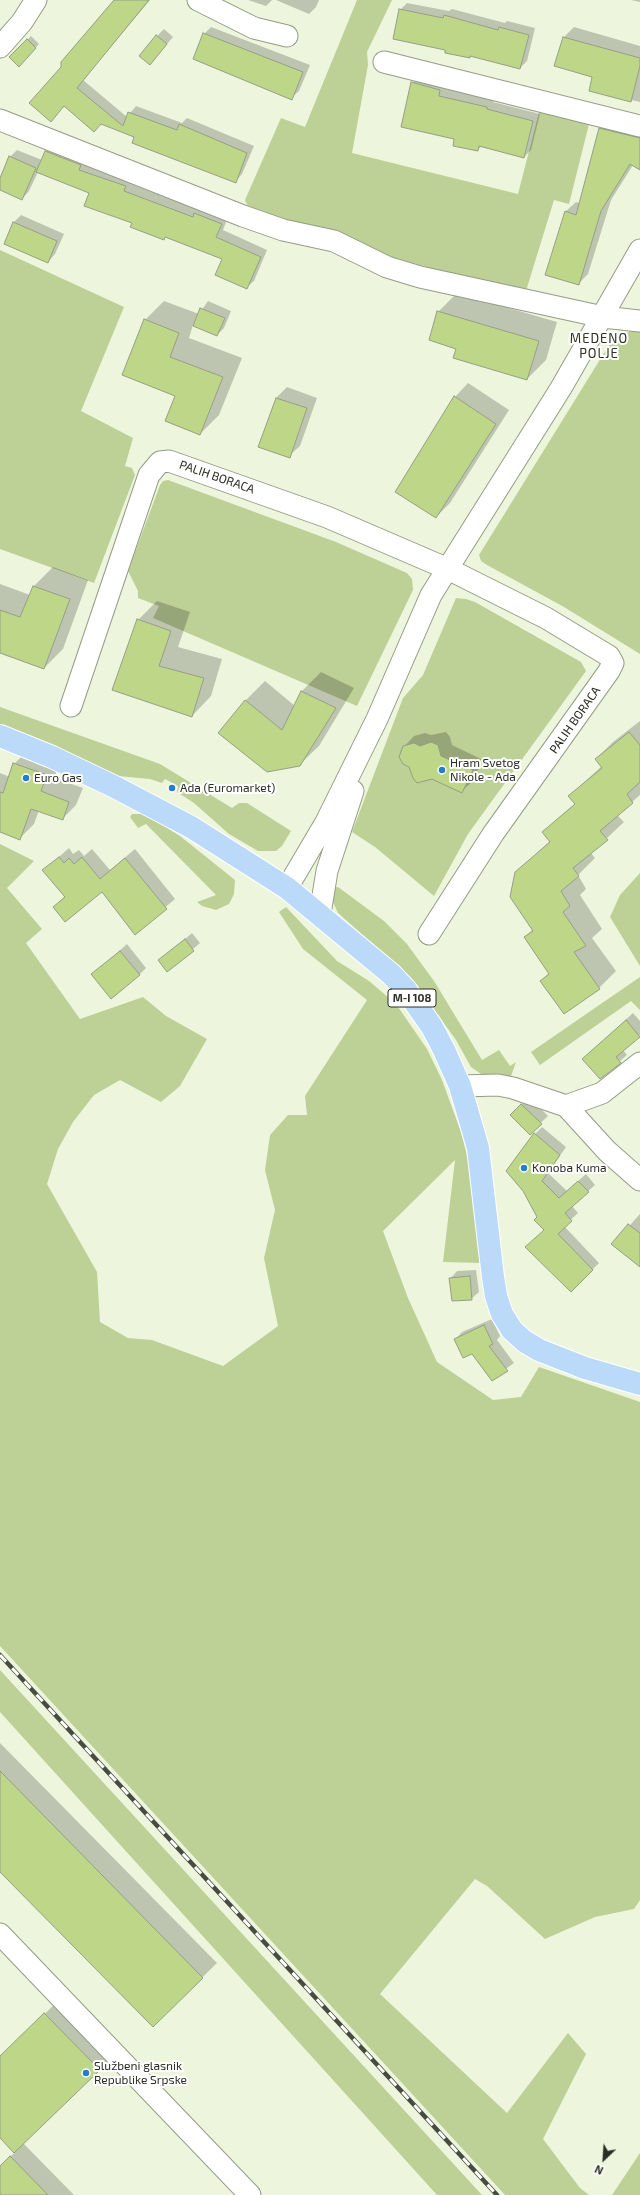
<!DOCTYPE html>
<html>
<head>
<meta charset="utf-8">
<style>
	body { margin:0 }
	#map { position:relative; width:640px; height:2195px; overflow:hidden; background:#edf6dd; font-family:"Exo 2",sans-serif }
	canvas { display:block }
	.north { position:absolute; left:584px; top:2139px; width:40px; height:40px; -webkit-text-stroke:3px #fff; paint-order:stroke; rotate:205deg; font-size:11px; font-weight:700; line-height:16px; text-align:center; color:#2a2d24 }
	.north::after { content:''; display:block; margin:auto; width:14px; height:18px; background:#2a2d24; clip-path:polygon(50% 0,100% 100%,50% 72%,0 100%) }
</style>
</head>
<body>
<div id="map">
<canvas width="640" height="2195"></canvas>
<div class="north">N</div>
</div>
<script>
const ctx = document.querySelector('canvas').getContext('2d');
ctx.lineJoin = 'round';
function paint(path, color) {
  ctx.fillStyle = color;
  ctx.fill(path, 'evenodd');
}
function poly(rows) {
  const path = new Path2D();
  for (const r of rows) {
    path.moveTo(r[0], r[1]);
    for (let i = 2; i < r.length; i += 2) path.lineTo(r[i], r[i + 1]);
  }
  return path;
}
function stroke(path, color, width, dash) {
  ctx.strokeStyle = color;
  ctx.lineWidth = width;
  ctx.lineCap = dash ? 'butt' : 'round';
  ctx.setLineDash(dash || []);
  ctx.stroke(path);
}
function write(font, color, halo, rows, align = 'center') {
  ctx.font = font + ' "Exo 2",sans-serif';
  ctx.lineWidth = 4;
  ctx.setLineDash([]);
  ctx.textBaseline = 'middle';
  ctx.strokeStyle = halo;
  ctx.fillStyle = color;
  for (const [text, x, y, turn = 0] of rows) {
    ctx.save();
    ctx.translate(x, y);
    ctx.rotate((+turn || 0) * Math.PI / 180);
    ctx.textAlign = isNaN(turn) ? turn : align;
    if (halo) ctx.strokeText(text, 0, 0);
    ctx.fillText(text, 0, 0);
    ctx.restore();
  }
}
const green = poly([
	[357,0,392,0,367,52,368,65,352,153,518,194,539,112,589,124,569,204,554,200,526,291,440,271,386,255,250,211,245,200,281,118,305,127],
	[0,250,124,307,81,411,133,438,125,466,132,468,135,475,94,583,0,549],
	[634,330,640,331,640,654,564,607,487,565,481,561,479,555,609,345,620,335],
	[168,480,336,542,407,573,412,579,413,590,357,706,153,618,159,606,138,598,138,591,128,571,160,485,163,481],
	[456,598,466,599,475,602,581,662,586,671,468,834,434,896,375,847,352,832,403,698,423,675],
	[0,707,160,764,232,808,239,803,247,803,291,831,282,846,276,851,258,851,229,834,194,803,177,792,178,786,165,779,162,783,150,779,118,776,49,746,0,727],
	[132,814,145,814,180,836,235,880,234,894,229,904,216,910,202,906,197,902,216,895,146,824,138,828,130,817],
	[0,844,34,861,7,888,42,929,26,943,80,1019,143,997,166,1016,207,1039,180,1086,161,1102,120,1080,94,1095,73,1122,58,1149,47,1184,97,1272,100,1322,128,1338,152,1340,223,1366,278,1326,264,1258,275,1210,265,1170,270,1135,288,1115,307,1115,305,1096,367,1000,303,949,279,912,286,907,337,961,369,981,396,1004,427,1049,442,1080,461,1132,477,1194,483,1263,443,1262,455,1160,383,1231,408,1298,437,1362,493,1400,521,1397,539,1367,640,1402,640,1900,634,1909,595,1917,545,1939,487,1886,475,1879,380,1994,507,2113,568,2033,586,2054,543,2139,580,2188,589,2195,505,2195,0,1646],
	[640,873,640,966,610,917,620,895],
	[338,887,384,921,407,944,434,981,482,1060,499,1050,510,1066,516,1062,510,1079,484,1076,471,1067,456,1040,411,978,338,913,332,900,332,888],
	[640,977,640,1010,631,1001,540,1065,531,1052],
	[0,1670,482,2195,437,2195,0,1712],
	[640,2153,640,2195,612,2195]
]);
const shadow = poly([
	[115,0,150,0,83,80,127,117,136,106,182,123,187,118,254,146,242,174,235,182,102,123,62,67],
	[248,0,272,0,266,6],
	[276,0,319,0,316,7,309,14],
	[631,0,640,0,640,2],
	[407,3,449,11,452,9,505,23,507,21,535,28,527,61,520,68,471,56,470,57,446,49,400,10],
	[211,27,310,65,299,91,291,98,204,34],
	[574,27,640,46,640,102,590,90,593,77,564,37],
	[164,29,173,37,157,56,157,36],
	[31,36,39,44,23,62,10,57],
	[419,76,447,83,445,89,494,100,493,102,540,114,531,150,524,157,482,146,477,150,456,138,412,83],
	[610,118,640,126,640,169,633,165,611,200,588,274,578,284,565,212,576,202,580,203,600,129],
	[53,144,132,179,131,184,199,210,202,207,228,217,223,230,267,250,254,281,246,288,223,258,166,237,164,239,133,223,90,193,38,172,29,191,22,199,0,189,0,180,10,157,17,150,42,160,46,151],
	[21,215,64,234,55,254,48,262,5,243,14,222],
	[457,293,557,322,546,360,527,379,457,348,438,312],
	[164,301,199,314,208,301,231,311,224,328,217,335,193,325,189,338,242,358,219,415,200,434,177,395,145,320],
	[468,383,509,410,450,503,436,517,455,397],
	[287,387,317,398,300,446,289,456,260,446,276,398],
	[53,567,88,580,63,649,44,668,0,652,0,584,30,595,34,586],
	[157,601,190,612,178,647,222,659,211,696,192,716,113,689,138,620],
	[321,672,354,688,319,746,299,765,220,732,246,700,265,681,295,706,302,691],
	[640,721,640,795,617,815,624,822,591,853,595,858,578,875,586,889,580,895,602,929,592,938,616,971,599,988,541,981,549,973,525,937,533,929,516,872,550,841,543,832,576,803,569,796,602,766,596,759,613,742],
	[446,732,450,737,452,745,483,760,473,781,462,791,410,766,400,756,401,750,414,736,425,733,431,735],
	[28,750,60,761,54,778,83,788,76,805,62,819,39,810,34,824,20,838,0,831,0,773,10,777,14,764],
	[69,848,73,854,79,850,84,856,92,849,110,870,135,849,175,899,135,933,103,890,54,907,65,896,44,870],
	[192,933,200,943,168,971,159,961],
	[127,944,146,968,139,975,93,974],
	[633,1013,640,1021,640,1035,623,1050,627,1055,600,1078,591,1052],
	[529,1097,548,1116,530,1133,511,1115],
	[542,1127,566,1147,548,1173,567,1191,586,1174,595,1185,572,1206,578,1213,564,1226,599,1263,571,1291,539,1217,535,1134],
	[640,1214,640,1266,613,1244],
	[476,1270,479,1292,471,1299,450,1279,457,1271],
	[492,1319,500,1336,497,1340,514,1363,492,1379,472,1353,455,1340,462,1332],
	[0,1743,217,1963,153,2026,0,1870],
	[59,2000,113,2055,23,2143,74,2195,0,2195,0,2167,15,2152,0,2137,0,2057]
]);
const building = poly([
	[114,0,149,0,77,88,123,126,128,112,177,130,179,124,247,153,236,183,132,143,134,137,101,124,94,132,64,106,51,122,29,103,61,67,61,62,114,0],
	[399,9,443,18,444,15,498,30,499,27,529,35,520,69,470,56,470,58,445,53,445,50,393,39,399,9],
	[203,33,303,72,292,100,193,59,203,33],
	[156,35,167,44,150,65,139,56,156,35],
	[563,37,640,58,640,66,631,102,589,91,592,77,554,66,563,37],
	[27,39,36,48,19,67,9,57,27,39],
	[411,82,440,90,439,96,487,107,487,109,533,121,524,158,479,146,478,151,453,146,454,139,401,127,411,82],
	[599,128,640,138,640,170,630,164,601,211,579,285,545,275,565,211,576,215,599,128],
	[45,151,81,165,79,170,126,186,124,191,193,217,194,213,222,224,216,237,261,257,247,289,215,275,222,259,165,237,164,240,130,227,132,223,84,206,89,193,36,172,45,151],
	[9,156,36,168,22,200,0,190,0,178,9,156],
	[13,222,57,241,48,263,4,244,13,222],
	[200,308,225,318,217,336,193,326,200,308],
	[437,311,539,341,527,380,453,358,456,349,429,340,437,311],
	[144,319,179,333,170,357,223,377,200,435,165,421,175,396,122,375,144,319],
	[454,396,496,424,436,518,395,492,454,396],
	[276,398,307,408,290,458,258,447,276,398],
	[33,586,70,599,44,669,0,653,0,610,20,617,33,586],
	[137,619,171,631,159,666,204,678,192,717,112,690,137,619],
	[301,691,336,708,300,766,267,772,218,733,245,700,282,730,301,691],
	[629,732,640,745,640,782,627,794,633,803,600,831,608,840,573,868,579,876,561,891,570,906,563,912,586,946,574,952,600,989,564,1014,540,981,549,974,524,937,533,931,510,897,515,872,550,842,542,832,575,804,568,796,602,768,595,759,629,732],
	[431,742,438,745,441,756,473,770,462,793,432,779,417,783,413,778,409,767,403,764,399,757,403,746,414,743,420,746,431,742],
	[13,763,47,775,41,791,69,802,63,820,31,809,20,840,0,832,0,792,3,793,13,763],
	[59,857,64,863,69,858,74,864,82,857,100,879,125,858,167,909,135,935,102,892,65,922,53,907,65,897,42,870,59,857],
	[185,939,194,951,167,972,158,960,185,939],
	[120,951,140,975,111,999,91,974,120,951],
	[626,1020,640,1037,616,1057,621,1063,600,1079,582,1059,626,1020],
	[521,1104,542,1124,530,1135,510,1115,521,1104],
	[534,1133,560,1155,542,1181,559,1198,578,1181,589,1192,565,1213,572,1221,558,1234,593,1270,571,1292,525,1247,544,1230,534,1220,537,1217,523,1191,506,1171,534,1133],
	[628,1224,640,1233,640,1267,611,1244,628,1224],
	[470,1276,472,1300,452,1301,449,1278,470,1276],
	[484,1325,493,1344,489,1346,508,1371,492,1381,472,1354,463,1358,454,1339,484,1325],
	[0,1771,203,1978,153,2027,0,1872,0,1771],
	[44,2013,100,2070,14,2153,0,2138,0,2056,44,2013],
	[10,2156,48,2195,0,2195,0,2166,10,2156]
]);
const minor = poly([
	[198,0,254,28,287,36],
	[0,47,22,22,36,0],
	[384,62,640,126],
	[0,120,243,216,283,230,334,241,387,267,420,277,603,317,640,321],
	[71,706,149,475,160,462,169,461,327,517,448,569,546,618,609,656,613,663,609,671,493,834,429,934],
	[287,888,326,822,377,719,431,595,561,388,640,250],
	[320,914,327,871,353,791],
	[460,1086,498,1085,513,1088,566,1106,602,1093,640,1063],
	[566,1106,607,1151,640,1180],
	[0,1934,250,2195]
]);
const major = poly([
	[0,736,52,757,113,786,191,827,287,888,391,974,406,990,432,1027,444,1050,460,1086,478,1148,493,1277,496,1296,502,1314,512,1330,524,1341,539,1350,585,1368,640,1384]
]);
const rail = poly([
	[0,1655,497,2195]
]);
const markers = [
	[442,770,4,"#247ecb"],
	[26,778,4,"#247ecb"],
	[172,788,4,"#247ecb"],
	[524,1168,4,"#247ecb"],
	[86,2073,4,"#247ecb"]
];
const shields = [
	[412,998,48]
];
const shieldNames = [
	["M-I 108",412,998]
];
const streetNames = [
	["PALIH BORACA",217,477,19],
	["PALIH BORACA",575,720,-55]
];
const poiNames = [
	["Hram Svetog",450,763],
	["Nikole - Ada",450,777],
	["Euro Gas",34,778],
	["Ada (Euromarket)",180,788],
	["Konoba Kuma",532,1168],
	["Službeni glasnik",94,2066],
	["Republike Srpske",94,2080]
];
const neighbourhoodNames = [
	["MEDENO",599,339],
	["POLJE",599,354]
];
paint(green, '#bdd096');
paint(shadow, '#0003');
paint(building, '#bed688');
stroke(building, '#969e87', 1);
stroke(minor, '#949c85', 23);
stroke(major, '#fff', 24);
stroke(minor, '#fff', 21);
stroke(major, '#bbdafa', 22);
stroke(rail, '#474b40', 4.5);
stroke(rail, '#fff', 3, [9]);
for (const [x, y, r, color] of markers) {
  const dot = new Path2D();
  dot.arc(x, y, r, 0, 2 * Math.PI);
  ctx.fillStyle = color;
  ctx.fill(dot);
  stroke(dot, '#fff', 1.5);
}
for (const [x, y, w] of shields) {
  const box = new Path2D();
  box.roundRect(x - w / 2, y - 9, w, 18, 3);
  ctx.fillStyle = '#fff';
  ctx.fill(box);
  stroke(box, '#2a2d24', 1);
}
write('bold 11px', '#2a2d24', null, shieldNames);
write('12px', '#2a2d24', '#fff', streetNames);
write('12px', '#2a2d24', '#fff', poiNames, 'left');
ctx.letterSpacing = '1px';
write('13px', '#2c321f', '#fff', neighbourhoodNames);
ctx.letterSpacing = '0px';
</script>
</body>
</html>
